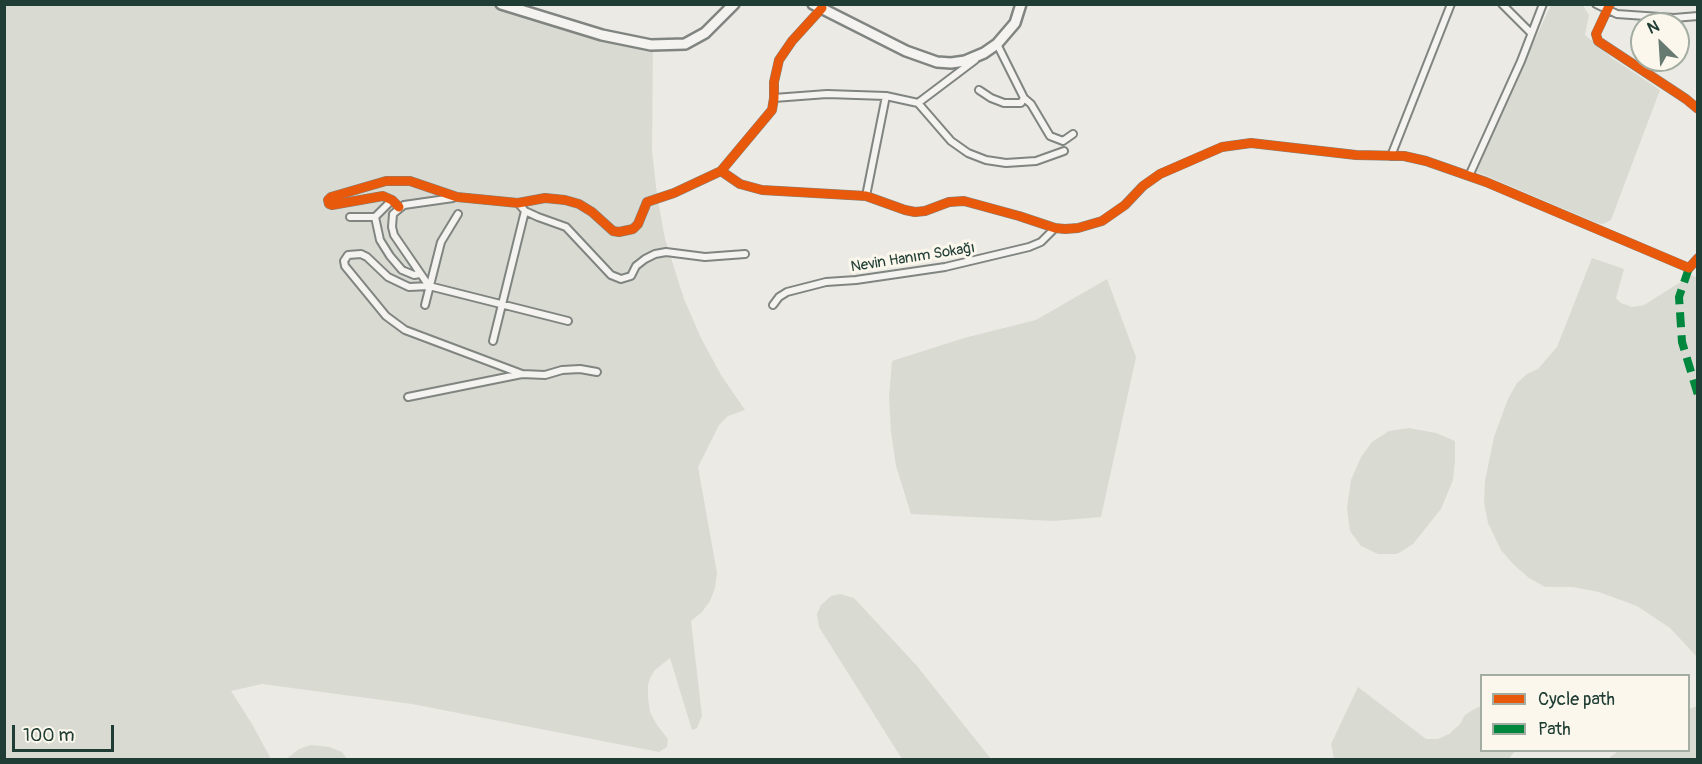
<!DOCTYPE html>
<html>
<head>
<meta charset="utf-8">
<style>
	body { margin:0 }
	#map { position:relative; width:1702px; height:764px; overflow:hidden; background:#ebeae4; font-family:Pangolin,sans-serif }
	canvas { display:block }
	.frame { position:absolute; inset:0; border:6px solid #1f3d34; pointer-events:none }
	.legend { position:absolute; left:1480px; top:674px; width:210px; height:78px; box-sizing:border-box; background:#fbf7ec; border:2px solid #a3ada2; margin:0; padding:8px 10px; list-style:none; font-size:18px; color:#1f3d34 }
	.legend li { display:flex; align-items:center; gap:12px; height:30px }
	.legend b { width:30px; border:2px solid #a3ada2 }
	.north { position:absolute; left:1630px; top:12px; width:60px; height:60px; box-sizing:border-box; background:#fbf7ec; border:2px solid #a3ada2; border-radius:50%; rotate:335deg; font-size:16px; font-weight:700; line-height:24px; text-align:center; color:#1f3d34 }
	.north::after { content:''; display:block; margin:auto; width:21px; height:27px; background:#667a72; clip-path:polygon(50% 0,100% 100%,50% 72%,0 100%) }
	.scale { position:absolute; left:12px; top:725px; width:102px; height:27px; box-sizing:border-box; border:3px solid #1f3d34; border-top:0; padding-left:8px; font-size:18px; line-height:21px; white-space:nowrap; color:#1f3d34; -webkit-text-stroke:4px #fbf7ec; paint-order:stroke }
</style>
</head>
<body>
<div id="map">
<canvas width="1702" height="764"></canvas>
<div class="frame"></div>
<ul class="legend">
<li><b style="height:8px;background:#e8590c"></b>Cycle path</li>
<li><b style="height:8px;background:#00873e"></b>Path</li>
</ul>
<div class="north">N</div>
<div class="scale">100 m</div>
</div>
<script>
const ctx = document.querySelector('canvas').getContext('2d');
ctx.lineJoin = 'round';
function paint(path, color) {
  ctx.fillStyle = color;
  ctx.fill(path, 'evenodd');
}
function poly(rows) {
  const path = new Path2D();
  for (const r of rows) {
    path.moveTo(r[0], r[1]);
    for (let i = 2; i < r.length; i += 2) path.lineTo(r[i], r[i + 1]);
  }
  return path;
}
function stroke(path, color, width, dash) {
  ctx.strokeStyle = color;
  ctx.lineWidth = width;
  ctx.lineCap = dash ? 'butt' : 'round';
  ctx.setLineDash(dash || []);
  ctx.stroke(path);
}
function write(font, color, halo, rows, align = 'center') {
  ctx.font = font + ' Pangolin,sans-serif';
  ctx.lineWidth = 6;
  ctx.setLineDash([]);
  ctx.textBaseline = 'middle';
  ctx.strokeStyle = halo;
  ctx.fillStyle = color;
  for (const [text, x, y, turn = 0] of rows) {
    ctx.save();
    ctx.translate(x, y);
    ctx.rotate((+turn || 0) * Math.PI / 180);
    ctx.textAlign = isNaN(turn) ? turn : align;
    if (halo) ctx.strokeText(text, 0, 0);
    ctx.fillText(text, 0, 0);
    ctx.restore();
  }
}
const green = poly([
	[1582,4,1589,15,1585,35,1612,58,1660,90,1611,220,1603,224,1597,223,1470,169,1502,110,1551,5],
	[4,5,500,5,653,48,652,151,657,195,665,239,684,299,701,338,721,375,745,410,728,416,719,425,698,467,717,573,715,588,710,601,702,612,691,621,702,716,697,728,692,730,670,658,655,670,650,678,648,685,648,698,650,712,657,725,668,739,667,747,659,752,412,704,262,684,231,691,252,724,271,759,5,759],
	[1592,258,1624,269,1616,298,1621,303,1632,307,1644,305,1692,275,1697,278,1697,657,1670,628,1637,606,1599,592,1573,587,1545,587,1529,578,1514,565,1501,550,1488,523,1484,502,1485,481,1494,437,1508,399,1517,383,1527,374,1538,369,1557,347],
	[1107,279,1136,357,1101,517,1054,521,911,514,896,466,891,432,889,397,892,361,964,338,1036,320],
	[1409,428,1436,433,1455,441,1455,460,1453,480,1441,509,1413,544,1397,554,1378,554,1361,546,1350,531,1347,508,1351,480,1361,457,1372,442,1389,431],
	[840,594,854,598,917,666,991,759,902,759,819,627,817,614,821,605,831,596],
	[1358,687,1426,739,1438,739,1449,734,1460,724,1465,715,1474,709,1481,706,1482,750,1515,751,1509,759,1334,759,1331,744],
	[1697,706,1697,759,1608,759,1618,751,1688,750,1689,709],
	[311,745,330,747,342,752,347,759,286,759,299,749]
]);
const minor = poly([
	[1502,4,1531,33],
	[1596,4,1617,14,1674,18,1698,16],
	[1610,4,1596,34,1598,41,1686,99,1698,109],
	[997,44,1024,98,1031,104,1050,136,1063,141,1073,134],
	[979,90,991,98,1004,103,1021,103,1024,98],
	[774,98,827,94,886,96,918,103,951,141,968,153,986,160,1006,163,1036,161,1064,151],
	[918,103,975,60],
	[1391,156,1451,4],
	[721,171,740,184,762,190,866,196,905,210,915,212,925,211,949,202,964,201,1019,216,1055,228,1065,229,1078,228,1102,221,1125,205,1143,186,1160,174,1222,147,1251,143,1356,155,1404,156,1426,161,1486,182,1689,268,1698,258],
	[1469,176,1521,61,1543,4],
	[866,196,886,96],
	[392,200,375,217,380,240,390,256,402,270,414,275,420,274],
	[518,203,525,211,538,217,566,227,611,275,621,279,631,276,636,266,645,259,655,254,666,252,705,257,745,254],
	[399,207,392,200,383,196,332,205,329,204,328,200,331,197,386,181,410,181,457,197,518,203,545,198,565,200,579,204,592,212,613,231,619,232,633,229,638,224,647,202,674,193,721,171,772,110,774,98,774,82,779,60,792,41,822,8],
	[350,217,375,217],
	[429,286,394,235,392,227,393,214,404,205,453,198],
	[425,305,441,242,458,214],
	[773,305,779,297,787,292,826,282,856,280,945,267,1029,247,1041,242,1055,228],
	[493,341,525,211],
	[522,374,545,375,562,370,580,369,597,372],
	[408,397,522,374,405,330,386,316,345,266,344,261,348,255,361,254,367,257,388,277,409,287,429,286,568,321]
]);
const secondary = poly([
	[501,4,602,35,651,45,685,44,705,33,734,4],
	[813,4,906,51,937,62,951,63,965,61,984,53,997,44,1015,23,1021,4]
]);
const quiet = poly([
	[1689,268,1679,297,1682,342,1698,395]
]);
const cycleway = poly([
	[1610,4,1596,34,1598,41,1686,99,1698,109],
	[721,171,740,184,762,190,866,196,905,210,915,212,925,211,949,202,964,201,1019,216,1055,228,1065,229,1078,228,1102,221,1125,205,1143,186,1160,174,1222,147,1251,143,1356,155,1404,156,1426,161,1486,182,1689,268,1698,258],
	[399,207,392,200,383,196,332,205,329,204,328,200,331,197,386,181,410,181,457,197,518,203,545,198,565,200,579,204,592,212,613,231,619,232,633,229,638,224,647,202,674,193,721,171,772,110,774,98,774,82,779,60,792,41,822,8]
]);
const streetNames = [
	["Nevin Hanım Sokağı",913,258,-9]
];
paint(green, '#d9dbd2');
stroke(minor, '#808581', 10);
stroke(secondary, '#808581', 14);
stroke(minor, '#f4f3ef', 6);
stroke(secondary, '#f4f3ef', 9);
stroke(quiet, '#00873e', 8, [15, 8]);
stroke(cycleway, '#e8590c', 9);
write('15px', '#1f3d34', '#fbf7ec', streetNames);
</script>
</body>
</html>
